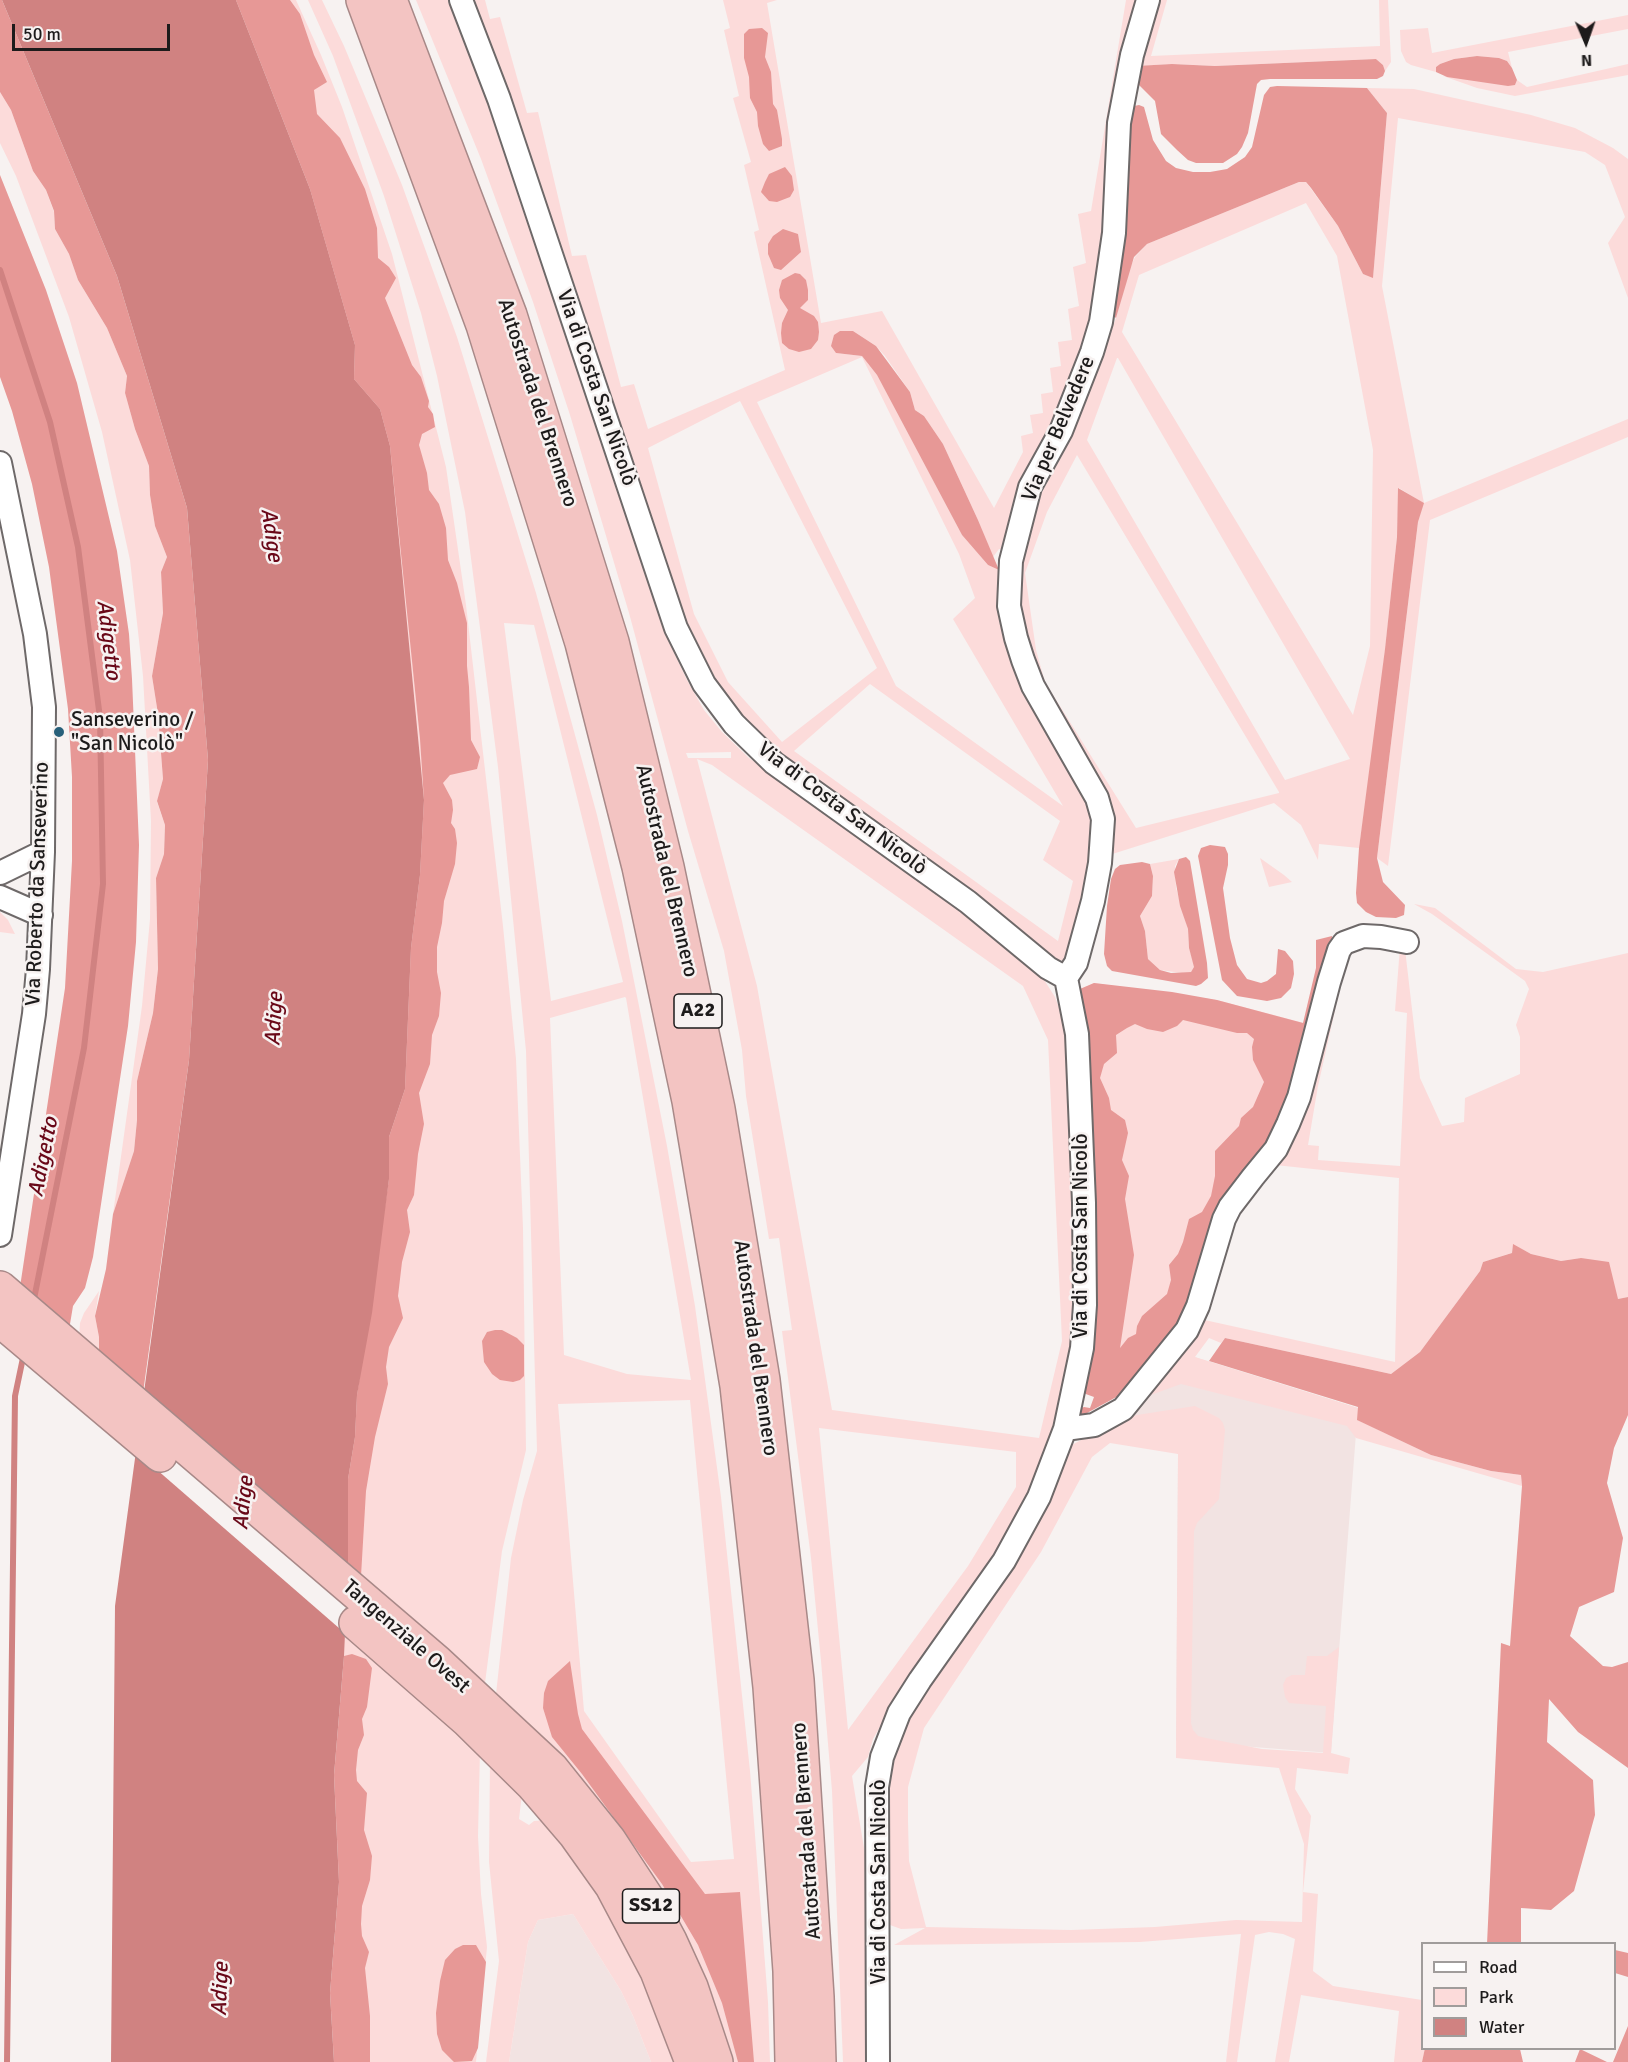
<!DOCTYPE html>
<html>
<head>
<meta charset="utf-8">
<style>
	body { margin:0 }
	#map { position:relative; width:1628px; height:2062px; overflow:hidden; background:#f7f2f1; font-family:Signika,sans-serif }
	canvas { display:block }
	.legend { position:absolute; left:1421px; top:1942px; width:195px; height:108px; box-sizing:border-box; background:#f7f2f1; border:2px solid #a09c9b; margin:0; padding:8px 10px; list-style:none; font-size:18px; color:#1d1b1b }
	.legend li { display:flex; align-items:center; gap:12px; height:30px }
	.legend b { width:30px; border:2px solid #a09c9b }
	.north { position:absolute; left:1556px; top:12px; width:60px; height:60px; -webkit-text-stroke:4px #f7f2f1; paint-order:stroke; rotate:178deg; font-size:16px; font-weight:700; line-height:24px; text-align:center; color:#1d1b1b }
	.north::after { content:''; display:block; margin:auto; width:21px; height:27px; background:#1d1b1b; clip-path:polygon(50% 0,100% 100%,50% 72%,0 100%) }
	.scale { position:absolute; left:12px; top:24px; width:158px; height:27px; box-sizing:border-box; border:3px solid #1d1b1b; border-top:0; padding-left:8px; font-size:18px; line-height:21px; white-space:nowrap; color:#1d1b1b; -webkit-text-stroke:4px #f7f2f1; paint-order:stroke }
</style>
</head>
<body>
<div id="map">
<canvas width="1628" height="2062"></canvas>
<ul class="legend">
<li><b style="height:8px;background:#fff"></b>Road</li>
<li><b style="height:16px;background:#fcdbda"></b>Park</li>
<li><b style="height:16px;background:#d08281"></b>Water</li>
</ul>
<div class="north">N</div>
<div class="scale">50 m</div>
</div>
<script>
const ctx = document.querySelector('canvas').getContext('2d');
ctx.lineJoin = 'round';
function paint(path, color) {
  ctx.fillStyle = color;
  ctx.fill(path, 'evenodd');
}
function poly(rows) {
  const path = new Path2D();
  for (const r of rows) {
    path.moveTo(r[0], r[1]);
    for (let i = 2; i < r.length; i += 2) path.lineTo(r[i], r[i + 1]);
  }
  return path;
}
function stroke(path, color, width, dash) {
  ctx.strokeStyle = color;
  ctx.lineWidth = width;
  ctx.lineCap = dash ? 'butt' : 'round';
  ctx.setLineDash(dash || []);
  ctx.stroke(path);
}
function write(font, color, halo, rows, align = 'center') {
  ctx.font = font + ' Signika,sans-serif';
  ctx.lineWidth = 5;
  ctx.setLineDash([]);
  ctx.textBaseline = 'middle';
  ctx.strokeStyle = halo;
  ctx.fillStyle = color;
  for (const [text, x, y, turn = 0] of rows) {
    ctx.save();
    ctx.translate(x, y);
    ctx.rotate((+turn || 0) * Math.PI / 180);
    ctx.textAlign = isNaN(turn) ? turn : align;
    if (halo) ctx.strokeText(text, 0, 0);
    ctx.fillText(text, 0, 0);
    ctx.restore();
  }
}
const built = poly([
	[1178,1352,1358,1408,1331,1753,1176,1741,1178,1454,1124,1417],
	[573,1914,621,1991,633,2016,651,2062,509,2062,528,1942,538,1920]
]);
const green = poly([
	[236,0,296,0,321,55,342,107,392,254,446,467,454,522,466,605,503,926,516,1059,523,1228,526,1450,502,1551,485,1683,348,1565,310,189],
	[308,0,322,0,344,46,402,185,457,337,536,593,597,815,622,921,667,1146,695,1306,721,1497,750,1771,768,2002,770,2062,728,2062,561,1761,496,1694,511,1558,523,1500,537,1451,526,1051,498,767,465,512,437,376,421,313,384,196,333,56],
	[504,623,534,625,623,982,551,1001],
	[625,997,626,998,691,1380,627,1374,564,1355,550,1018],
	[690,1400,734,1859,691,1862,584,1711,558,1404],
	[416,0,449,0,502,136,625,500,655,603,670,644,687,680,704,710,722,732,749,758,1019,954,1041,975,1055,997,1065,1023,1075,1209,1073,1346,1053,1432,1032,1492,1014,1528,974,1588,932,1643,905,1683,873,1739,868,1757,852,1776,867,1866,869,2062,843,2062,832,1791,821,1661,811,1558,782,1331,792,1330,779,1238,769,1239,746,1096,742,1050,724,951,688,831,629,613,570,415,533,302,481,159],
	[731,752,731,758,688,758,686,753],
	[697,759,712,765,1023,986,1048,1040,1062,1341,1039,1438,832,1410,757,986],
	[819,1428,1016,1452,1016,1487,968,1566,848,1730],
	[467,0,485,0,490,19,500,17,527,113,538,112,572,256,586,255,621,387,634,384,648,429,785,370,754,232,759,230,744,165,751,162,733,98,739,96,724,30,730,28,723,0,777,0,767,3,821,323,882,311,994,508,1023,452,1021,436,1033,433,1030,415,1043,413,1041,394,1053,392,1050,368,1061,366,1058,342,1072,340,1068,309,1079,306,1073,267,1086,263,1078,214,1091,211,1126,0,1142,0,1111,180,1092,329,1004,550,999,549,993,557,978,520,943,444,924,416,915,410,910,392,885,356,876,346,853,331,836,353,862,356,877,375,962,535,988,565,999,570,1001,603,1088,795,1097,834,1069,962,1055,959,799,773,739,721,689,642],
	[862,357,959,554,975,598,953,619,1063,806,896,686,757,402],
	[740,401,877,668,782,742,728,682,694,614,648,448],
	[870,684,1060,821,1043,860,1073,881,1058,941,794,751],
	[1152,0,1167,0,1151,56,1380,46,1379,0,1388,0,1391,62,1385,71,1383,65,1376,59,1215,66,1173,64,1136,66],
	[1628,15,1628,29,1508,52,1512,68,1507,61,1499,58,1477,56,1454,59,1440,64,1436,67,1436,72,1411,65,1406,62,1401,51,1400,30,1428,28,1432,53],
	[1628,64,1628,75,1515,96,1477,88,1443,76,1515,85,1517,80,1527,87],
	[1367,88,1414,89,1531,115,1575,128,1613,148,1628,159,1628,298,1608,243,1625,217,1605,165,1585,152,1398,118,1382,286,1424,503,1628,419,1628,437,1430,520,1388,866,1377,858,1418,522,1423,503,1399,488,1397,537,1380,698,1359,848,1319,844,1318,860,1301,825,1274,803,1106,856,1109,835,1037,680,1015,599,1028,518,1070,441,1116,318,1129,270,1135,257,1147,244,1299,182,1306,182,1338,226,1363,274,1373,277,1387,113],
	[1306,203,1337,256,1373,450,1370,646,1353,715,1122,332,1139,275],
	[1117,358,1118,358,1350,759,1285,780,1087,440],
	[1077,455,1279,792,1279,793,1136,828,1045,682,1036,650,1025,573,1047,512],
	[0,92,11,110,33,171,46,190,54,212,55,229,69,254,78,280,107,328,127,376,125,393,135,429,149,466,150,495,155,526,167,557,161,572,163,613,152,676,158,714,163,779,157,802,165,825,164,854,156,878,158,969,153,1013,137,1081,137,1120,134,1151,113,1214,142,1006,150,919,151,821,143,676,130,560,102,432,69,317,16,176,0,143],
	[1260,858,1284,875,1292,882,1269,887],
	[1179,859,1175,866,1176,888,1188,929,1189,948,1195,967,1191,972,1182,973,1160,970,1148,959,1145,931,1140,916,1152,896,1153,876,1150,864],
	[1414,904,1435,908,1516,969,1543,972,1628,953,1628,1297,1618,1299,1581,1258,1561,1261,1531,1254,1513,1245,1512,1253,1483,1262,1480,1271,1420,1352,1391,1374,1225,1338,1221,1343,1209,1338,1195,1357,1358,1408,1358,1420,1431,1455,1491,1471,1521,1475,1522,1486,1356,1438,1347,1426,1181,1384,1137,1400,1200,1319,1395,1362,1399,1178,1275,1165,1349,948,1318,1086,1308,1145,1319,1146,1318,1160,1400,1166,1407,1013,1395,1011,1400,947,1405,949,1420,1078,1442,1126,1464,1122,1465,1098,1520,1074,1520,1037,1516,1025,1529,989,1525,981,1432,914],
	[0,912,8,920,15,934,0,932],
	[1094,983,1217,1000,1304,1023,1122,1394,1089,1049,1080,989],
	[99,1291,95,1316,99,1337,99,1355,79,1339,80,1323,84,1313],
	[1195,1406,1219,1418,1223,1423,1225,1430,1219,1499,1197,1523,1194,1531,1191,1723,1193,1730,1198,1736,1206,1738,1262,1749,1323,1753,1326,1706,1289,1703,1285,1697,1283,1685,1286,1678,1292,1675,1305,1675,1307,1656,1327,1656,1339,1647,1331,1753,1350,1758,1348,1774,1297,1768,1295,1789,1311,1816,1303,1892,1318,1894,1313,1971,1333,1986,1422,2000,1422,2048,1425,2049,1422,2062,1394,2062,1399,2011,1301,1995,1289,2062,1275,2062,1295,1939,1283,1934,1269,1932,1255,1935,1237,2062,1226,2062,1241,1934,1140,1942,894,1945,925,1928,901,1929,890,1925,887,1911,887,1802,889,1771,909,1713,1070,1446,1124,1417],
	[1110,1443,1178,1454,1176,1758,1279,1768,1304,1844,1302,1922,1236,1920,1155,1927,1071,1930,926,1927,909,1861,908,1821,908,1787,924,1728,1041,1552,1092,1457],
	[344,1633,480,1750,478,1836,481,1894,487,1947,476,2062,334,2062],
	[490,1760,522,1794,519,1819,529,1825,534,1821,546,1820,616,1916,678,2062,651,2062,633,2016,621,1991,573,1914,538,1920,528,1942,509,2062,486,2062,499,1961,489,1862]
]);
const forest = poly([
	[0,0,2,0,117,276,187,508,208,760,189,1060,143,1393,99,1355,99,1337,95,1316,106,1269,113,1214,134,1151,137,1120,137,1081,153,1013,158,969,156,878,164,854,165,825,157,801,163,779,158,714,152,676,163,613,161,572,167,557,155,526,150,495,149,466,135,429,125,393,127,376,107,328,78,280,69,254,55,229,54,211,46,190,33,171,11,110,0,92],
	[236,0,290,0,300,14,314,55,327,82,314,90,317,114,340,138,365,189,377,228,378,258,389,267,396,278,385,298,412,365,421,377,429,401,428,407,433,414,435,427,422,434,419,445,427,473,429,490,439,504,446,528,448,560,457,583,467,623,467,666,469,687,471,740,480,757,477,769,450,775,443,783,452,800,453,810,451,823,455,829,457,843,455,864,444,901,442,923,437,947,437,972,441,993,439,1016,432,1035,430,1064,419,1093,424,1124,418,1154,414,1195,407,1210,410,1232,402,1262,398,1296,403,1318,389,1347,386,1367,388,1384,375,1437,366,1491,361,1576,348,1565,348,1479,355,1437,357,1395,389,1179,389,1137,405,1089,411,948,420,875,424,800,420,739,390,446,380,409,354,379,355,345,310,189],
	[762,28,768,33,765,57,771,72,773,104,777,110,782,139,782,146,769,151,763,144,758,126,757,112,750,98,749,77,744,58,744,34,749,29],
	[1477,56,1499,58,1507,61,1512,68,1517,80,1515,85,1508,86,1447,77,1436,72,1436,67,1440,64,1454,59],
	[1376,59,1383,65,1385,71,1383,76,1377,79,1270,79,1261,80,1257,84,1248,133,1242,147,1237,154,1223,163,1196,163,1188,160,1177,150,1161,134,1155,101,1135,81,1136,66,1172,64,1215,66],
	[1277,86,1367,88,1387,113,1373,278,1363,274,1338,226,1311,188,1306,182,1299,182,1147,244,1134,257,1116,318,1111,313,1129,107,1139,105,1144,107,1153,140,1166,161,1176,168,1193,172,1210,172,1227,169,1245,157,1252,147,1264,95,1270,87],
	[785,167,792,176,794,190,790,197,777,202,769,201,761,192,765,182,769,174],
	[0,175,46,290,77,383,117,551,129,634,132,679,139,845,136,942,128,1026,93,1257,85,1288,73,1306,69,1330,20,1287,65,988,72,861,72,777,68,709,49,567,32,484,12,411,0,377],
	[783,229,798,234,801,252,781,270,774,268,768,254,768,244,773,236],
	[795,273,800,274,806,280,808,290,808,300,800,308,814,316,818,322,819,332,818,340,811,349,799,352,789,349,782,343,781,333,782,323,788,310,780,298,779,290,782,280],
	[840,331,853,331,876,346,910,392,915,410,924,416,943,444,978,520,999,570,988,565,962,535,877,375,862,356,836,353,831,346,834,335],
	[1398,488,1424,503,1418,522,1377,858,1383,882,1405,905,1404,915,1396,918,1376,917,1366,912,1357,903,1356,893,1359,848,1385,649,1397,537],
	[1210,845,1225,847,1228,854,1228,865,1223,888,1230,938,1237,965,1247,979,1261,983,1267,981,1276,974,1278,949,1285,951,1293,961,1294,974,1291,988,1281,998,1267,1001,1237,996,1222,980,1198,856,1201,848],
	[1186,857,1190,861,1207,963,1208,978,1201,984,1196,986,1112,971,1107,966,1104,954,1107,906,1111,879,1115,869,1120,865,1142,862,1150,864,1153,876,1152,896,1140,916,1145,931,1148,959,1160,970,1171,973,1191,972,1194,967,1189,948,1188,929,1180,906,1174,872,1179,859],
	[1332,936,1333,947,1299,1074,1181,1325,1122,1394,1087,1413,1083,1415,1077,1414,1077,1410,1084,1407,1090,1408,1094,1397,1083,1393,1089,1049,1080,989,1094,983,1172,992,1217,1000,1303,1023,1316,968,1316,940],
	[1183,1020,1237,1033,1247,1033,1254,1039,1252,1047,1253,1060,1264,1082,1253,1107,1241,1118,1239,1126,1215,1151,1215,1176,1211,1196,1202,1212,1189,1219,1183,1242,1178,1254,1169,1265,1171,1280,1167,1294,1142,1316,1137,1326,1136,1334,1128,1338,1120,1348,1134,1255,1125,1199,1129,1176,1122,1160,1128,1133,1125,1120,1111,1110,1109,1098,1100,1078,1104,1064,1117,1053,1116,1035,1127,1028,1135,1024,1147,1029,1163,1032,1177,1026],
	[1513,1244,1531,1254,1561,1261,1581,1258,1609,1262,1618,1299,1628,1297,1628,1415,1614,1448,1607,1483,1623,1538,1614,1592,1579,1607,1570,1636,1603,1666,1612,1667,1628,1662,1628,1768,1578,1732,1549,1699,1547,1742,1593,1780,1595,1815,1574,1891,1551,1910,1521,1908,1521,1943,1487,1944,1501,1643,1510,1646,1522,1486,1521,1475,1491,1471,1431,1455,1357,1420,1358,1407,1209,1361,1225,1338,1391,1374,1420,1352,1480,1271,1483,1262,1512,1253],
	[495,1330,502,1330,517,1338,524,1345,524,1376,520,1380,513,1382,500,1380,492,1374,484,1362,482,1341,487,1332],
	[352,1654,366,1659,372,1668,367,1707,362,1719,364,1735,358,1750,356,1770,357,1781,367,1793,364,1830,372,1856,370,1880,362,1906,361,1924,362,1936,369,1952,365,1968,370,2016,370,2062,334,2062,330,1993,339,1882,334,1775,344,1656],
	[570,1661,578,1714,582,1729,705,1894,740,1892,754,2062,738,2062,722,2003,698,1945,662,1884,582,1774,552,1737,543,1708,544,1693,548,1681],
	[463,1945,476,1945,486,1962,478,2048,472,2061,454,2062,442,2050,437,2034,436,2013,440,1981,445,1960,455,1949],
	[1615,1950,1628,1953,1628,1977,1615,1973],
	[1628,2026,1628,2062,1613,2062],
	[1425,2048,1520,2049,1523,2062,1422,2062],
	[1580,2049,1607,2062,1575,2062]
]);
const water = poly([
	[2,0,236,0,310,189,355,345,354,379,380,409,390,446,424,800,420,875,411,948,405,1089,389,1137,389,1179,372,1313,357,1395,355,1437,348,1479,348,1565,344,1656,334,1775,339,1882,330,1993,334,2062,111,2062,115,1606,189,1060,208,760,187,508,117,276]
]);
const pier = poly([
	[141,1391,351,1567,347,1635,133,1449]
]);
const stream = poly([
	[0,270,50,422,78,547,100,718,103,884,84,1048,33,1304],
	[7,2062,15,1396,24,1353]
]);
const minor = poly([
	[461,0,499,99,676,628,704,684,734,724,774,763,968,902,1048,968,1066,978,1077,1034,1084,1203,1085,1305,1082,1348,1065,1429,1039,1497,1004,1561,920,1680,899,1713,882,1757,877,1787,878,2062],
	[0,463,35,634,44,707,43,852,38,969,34,1014,0,1235],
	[0,873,43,852],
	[0,897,41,915],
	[1066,978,1076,963,1093,901,1100,863,1103,819,1097,798,1033,686,1023,660,1016,638,1009,606,1011,561,1030,487,1061,431,1092,352,1101,322,1114,233,1119,123,1132,55,1148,0],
	[1065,1429,1094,1425,1123,1409,1187,1330,1198,1306,1224,1219,1230,1207,1253,1177,1276,1149,1288,1124,1299,1097,1329,982,1339,950,1344,943,1363,936,1381,937,1407,942]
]);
const highway = poly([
	[363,0,483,325,582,643,639,867,689,1101,737,1386,770,1687,790,1971,792,2062],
	[390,0,510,315,612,642,667,867,718,1109,763,1380,797,1680,817,1997,819,2062],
	[0,1288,437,1662,552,1769,609,1840,647,1898,670,1941,691,1987,716,2062],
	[0,1320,160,1455],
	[356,1623,467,1720,533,1785,575,1834,612,1886,657,1971,692,2062]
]);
const markers = [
	[59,732,6,"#28607a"]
];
const shields = [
	[698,1011,48],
	[651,1906,57]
];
const shieldNames = [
	["A22",698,1011],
	["SS12",651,1906]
];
const streetNames = [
	["Via di Costa San Nicolò",596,388,71],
	["Autostrada del Brennero",537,403,72],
	["Via per Belvedere",1059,429,-67],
	["Via di Costa San Nicolò",842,809,37],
	["Autostrada del Brennero",666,871,77],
	["Via Roberto da Sanseverino",38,884,-88],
	["Via di Costa San Nicolò",1081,1236,-90],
	["Autostrada del Brennero",755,1348,82],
	["Tangenziale Ovest",406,1637,41],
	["Autostrada del Brennero",807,1831,-94],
	["Via di Costa San Nicolò",879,1882,-90]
];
const poiNames = [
	["Sanseverino /",71,720],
	["\"San Nicolò\"",71,744]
];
const waterNames = [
	["Adige",271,535,82],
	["Adigetto",108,640,83],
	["Adige",275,1019,-87],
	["Adigetto",44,1157,-79],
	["Adige",244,1503,-84],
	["Adige",221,1989,-88]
];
paint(built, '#f2e3e2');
paint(green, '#fcdbda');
paint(forest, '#e79896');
paint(water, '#d08281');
paint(pier, '#f7f2f1');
stroke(stream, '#d08281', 6);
stroke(minor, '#6e6969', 26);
stroke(highway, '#a88988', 36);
stroke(minor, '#fff', 22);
stroke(highway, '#f3c4c2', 33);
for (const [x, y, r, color] of markers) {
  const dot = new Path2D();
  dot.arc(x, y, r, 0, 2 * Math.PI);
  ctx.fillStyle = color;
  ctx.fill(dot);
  stroke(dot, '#f7f2f1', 2);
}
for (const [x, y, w] of shields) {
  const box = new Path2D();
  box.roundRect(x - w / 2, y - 17, w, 34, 4.5);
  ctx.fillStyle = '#f7f2f1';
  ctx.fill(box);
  stroke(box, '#1d1b1b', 1.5);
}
write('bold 20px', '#1d1b1b', null, shieldNames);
write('21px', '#1d1b1b', '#f7f2f1', streetNames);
write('21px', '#1d1b1b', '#f7f2f1', poiNames, 'left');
write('italic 22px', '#690818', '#f7f2f1', waterNames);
</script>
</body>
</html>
